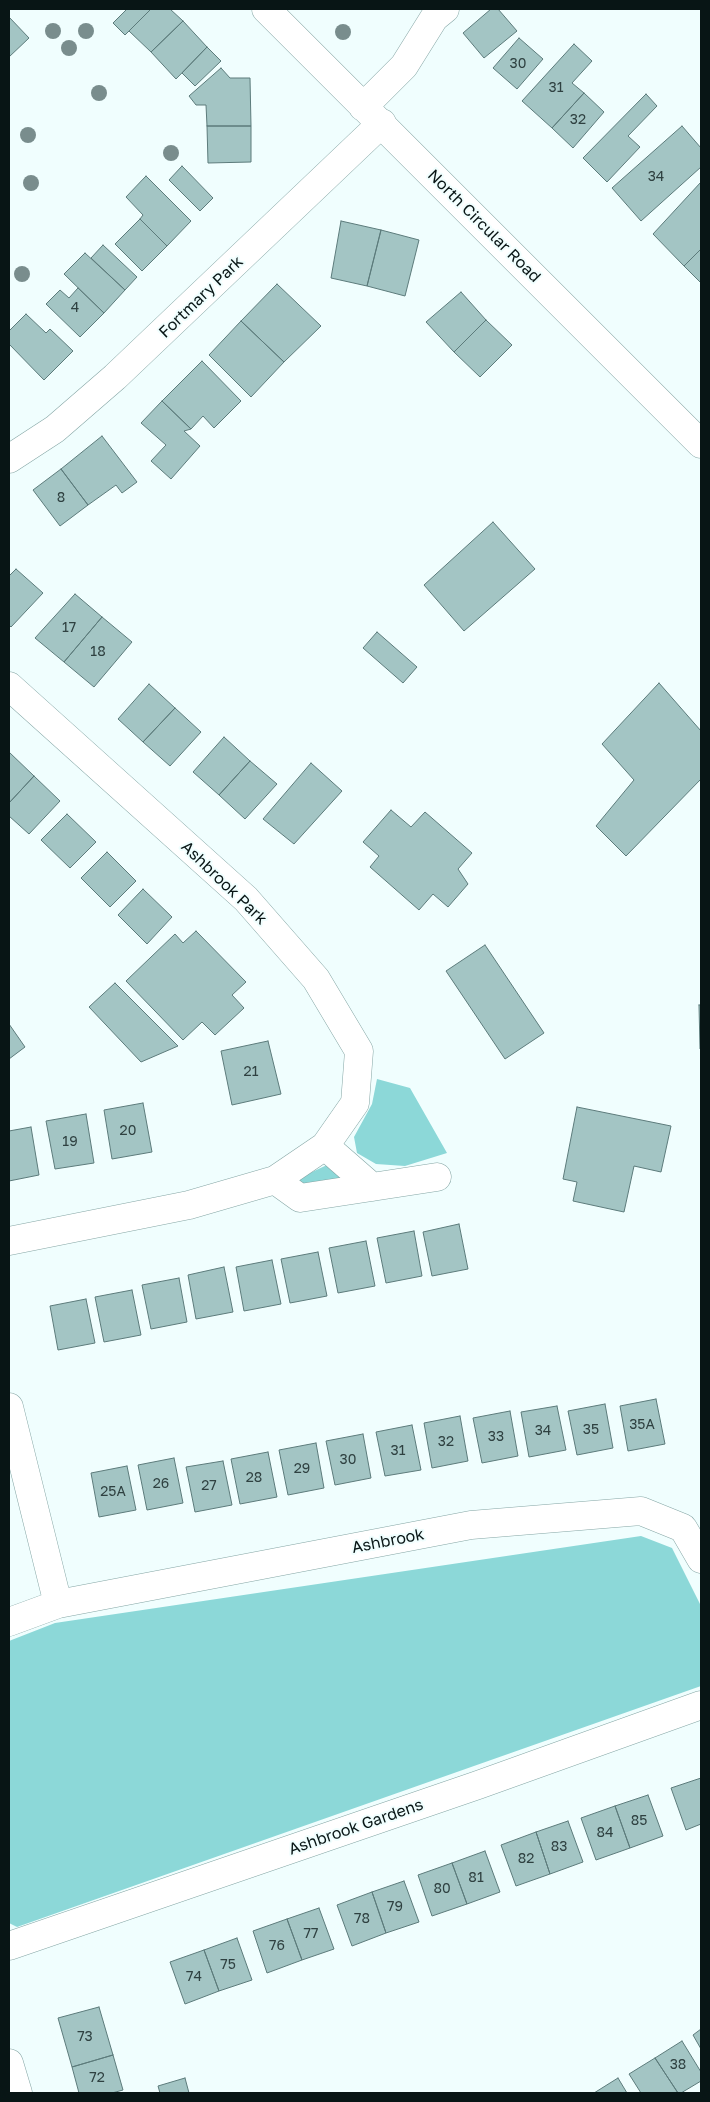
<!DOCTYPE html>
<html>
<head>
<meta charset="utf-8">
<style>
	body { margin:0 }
	#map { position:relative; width:710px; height:2102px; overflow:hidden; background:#f0fefe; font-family:"Golos Text",sans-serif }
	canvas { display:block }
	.frame { position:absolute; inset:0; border:10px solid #081515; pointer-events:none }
</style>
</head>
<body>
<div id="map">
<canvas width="710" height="2102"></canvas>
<div class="frame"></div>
</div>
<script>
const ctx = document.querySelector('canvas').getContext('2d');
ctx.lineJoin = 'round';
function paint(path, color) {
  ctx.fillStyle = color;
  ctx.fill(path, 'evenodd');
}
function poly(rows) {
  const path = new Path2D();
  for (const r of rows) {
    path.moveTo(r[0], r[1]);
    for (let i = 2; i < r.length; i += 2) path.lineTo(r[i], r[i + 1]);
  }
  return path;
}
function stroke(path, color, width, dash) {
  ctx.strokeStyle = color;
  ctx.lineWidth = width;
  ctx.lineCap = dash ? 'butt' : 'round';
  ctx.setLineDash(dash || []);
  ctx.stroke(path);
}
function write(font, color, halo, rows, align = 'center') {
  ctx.font = font + ' "Golos Text",sans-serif';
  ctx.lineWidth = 4;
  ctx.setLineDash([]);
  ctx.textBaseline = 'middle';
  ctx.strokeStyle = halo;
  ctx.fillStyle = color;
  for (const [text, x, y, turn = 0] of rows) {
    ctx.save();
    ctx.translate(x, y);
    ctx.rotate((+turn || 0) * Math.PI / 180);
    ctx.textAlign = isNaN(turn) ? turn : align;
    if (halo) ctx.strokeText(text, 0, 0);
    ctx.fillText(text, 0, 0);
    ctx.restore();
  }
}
const green = poly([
	[377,1079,410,1088,447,1153,405,1166,376,1164,357,1153,354,1137,372,1104],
	[327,1165,352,1178,315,1190,295,1180],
	[641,1536,672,1548,701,1606,701,1686,17,1927,9,1923,9,1641,55,1623]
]);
const building = poly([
	[127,9,151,9,125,35,113,23,127,9],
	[151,9,170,9,183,21,151,52,129,31,151,9],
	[491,9,498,9,517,31,484,58,463,33,491,9],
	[9,17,29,38,9,57,9,17],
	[183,21,207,47,176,79,151,52,183,21],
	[519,38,543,59,517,89,493,68,519,38],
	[574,44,592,61,572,83,584,93,552,128,522,101,574,44],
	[207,47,221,61,195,86,182,73,207,47],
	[221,68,230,78,250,78,251,126,207,126,206,105,196,105,189,96,221,68],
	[584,93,604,112,573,148,552,128,584,93],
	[646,94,657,106,628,136,640,147,607,182,583,158,646,94],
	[207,126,251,126,251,162,208,163,207,126],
	[682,126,701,148,701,167,641,221,612,188,682,126],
	[182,166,213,198,200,211,169,180,182,166],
	[146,176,191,221,167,246,140,219,143,215,126,197,146,176],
	[701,182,701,249,684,266,653,234,701,182],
	[140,219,167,246,142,271,115,244,140,219],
	[341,221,381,230,367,286,331,278,341,221],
	[381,230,419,240,405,296,367,286,381,230],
	[103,245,137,277,125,290,91,258,103,245],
	[701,249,701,283,684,266,701,249],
	[85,253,125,290,104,313,64,274,85,253],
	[277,284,321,326,284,362,241,321,277,284],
	[78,288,104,313,80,337,46,304,60,290,69,298,78,288],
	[461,292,486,320,454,352,426,322,461,292],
	[26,314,46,333,50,329,73,351,44,380,9,344,9,331,26,314],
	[486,320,512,345,480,377,454,352,486,320],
	[241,321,284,362,251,397,209,355,241,321],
	[202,361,241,401,214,428,203,416,191,429,162,401,202,361],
	[162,401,191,429,184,431,200,446,171,479,151,461,166,445,141,423,162,401],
	[102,436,137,482,122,493,116,485,88,505,61,469,102,436],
	[61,469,88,505,60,526,33,490,61,469],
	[493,522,535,569,464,631,424,585,493,522],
	[16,569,43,593,11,627,9,625,9,576,16,569],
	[75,594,102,617,64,662,35,638,75,594],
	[102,617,132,642,94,687,64,662,102,617],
	[377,632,417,667,403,683,363,648,377,632],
	[659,683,701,731,701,779,626,856,596,826,634,780,602,744,659,683],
	[149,684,175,708,143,742,118,719,149,684],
	[175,708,201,732,170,766,143,742,175,708],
	[224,737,250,761,219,795,193,772,224,737],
	[9,752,34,776,9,803,9,752],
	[250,761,277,784,245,819,219,795,250,761],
	[311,763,342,791,294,844,263,819,311,763],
	[34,776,60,801,29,834,9,816,9,803,34,776],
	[391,810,411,827,425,812,472,853,458,869,468,884,448,907,433,894,419,910,370,867,379,856,363,842,391,810],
	[67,814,96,842,70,868,41,840,67,814],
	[107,852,136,881,110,907,81,878,107,852],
	[143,889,172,917,147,944,118,915,143,889],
	[196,931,246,982,232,995,244,1008,215,1035,202,1022,183,1040,126,981,175,934,183,943,196,931],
	[485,945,544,1033,505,1059,446,971,485,945],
	[115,983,178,1046,141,1062,89,1007,115,983],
	[699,1005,701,1005,701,1049,700,1049,699,1005],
	[9,1024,25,1047,9,1059,9,1024],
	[268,1041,281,1094,232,1105,221,1051,268,1041],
	[143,1103,152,1152,112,1159,104,1110,143,1103],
	[577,1107,671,1126,661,1172,634,1166,624,1212,573,1201,577,1182,563,1179,577,1107],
	[86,1114,94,1163,55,1169,46,1121,86,1114],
	[31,1127,39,1175,9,1181,9,1131,31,1127],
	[459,1224,468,1269,432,1276,423,1232,459,1224],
	[414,1231,422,1276,386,1283,377,1238,414,1231],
	[366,1241,375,1286,338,1293,329,1248,366,1241],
	[318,1252,327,1296,290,1303,281,1259,318,1252],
	[272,1260,281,1304,244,1311,236,1267,272,1260],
	[224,1267,233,1312,196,1319,188,1275,224,1267],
	[179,1278,187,1322,151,1329,142,1285,179,1278],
	[132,1290,141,1335,104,1342,95,1297,132,1290],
	[86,1299,95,1343,58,1350,50,1306,86,1299],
	[656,1399,665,1444,628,1451,620,1406,656,1399],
	[605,1404,613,1448,577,1455,568,1411,605,1404],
	[557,1406,566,1450,529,1457,521,1412,557,1406],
	[510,1411,518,1456,482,1463,473,1418,510,1411],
	[460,1416,468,1461,432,1468,424,1423,460,1416],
	[412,1425,421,1470,385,1476,376,1432,412,1425],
	[363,1434,371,1478,335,1485,326,1441,363,1434],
	[316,1443,324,1488,288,1495,279,1450,316,1443],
	[268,1452,277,1497,240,1504,231,1459,268,1452],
	[174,1458,183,1503,147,1510,138,1465,174,1458],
	[223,1461,232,1505,195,1512,186,1467,223,1461],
	[127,1466,136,1510,99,1517,91,1473,127,1466],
	[701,1778,701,1824,686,1830,671,1788,701,1778],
	[648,1795,663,1836,630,1848,615,1806,648,1795],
	[615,1806,630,1848,596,1860,581,1818,615,1806],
	[568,1821,583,1862,550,1874,536,1832,568,1821],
	[536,1832,550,1874,516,1886,501,1845,536,1832],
	[485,1851,500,1892,467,1904,452,1863,485,1851],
	[452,1863,467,1904,432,1916,418,1875,452,1863],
	[404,1881,419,1922,386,1933,372,1892,404,1881],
	[372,1892,386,1933,352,1946,337,1905,372,1892],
	[319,1908,334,1949,302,1960,287,1919,319,1908],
	[287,1919,302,1960,267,1973,253,1931,287,1919],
	[237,1938,252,1980,219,1991,204,1950,237,1938],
	[204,1950,219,1991,185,2004,170,1962,204,1950],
	[99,2007,113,2055,72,2067,58,2018,99,2007],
	[701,2029,701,2049,693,2035,701,2029],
	[682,2041,701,2072,701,2081,681,2093,678,2093,655,2058,682,2041],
	[113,2055,123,2090,112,2093,79,2093,72,2067,113,2055],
	[655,2058,678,2093,641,2093,629,2074,655,2058],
	[185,2078,189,2093,160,2093,158,2086,185,2078],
	[618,2078,627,2093,594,2093,618,2078]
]);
const street = poly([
	[266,9,701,444],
	[363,107,404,66,434,18,445,9],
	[9,459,55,429,115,377,382,123],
	[9,686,246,899,316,979,359,1051,355,1103,325,1146,275,1180,189,1205,9,1241],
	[325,1146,372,1187],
	[275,1180,300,1198,437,1177],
	[9,1407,58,1604,9,1622],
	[58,1604,471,1525,641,1511,683,1528,701,1559],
	[9,1946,478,1785,701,1705],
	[9,2063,18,2093]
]);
const trees = [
	[53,31],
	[86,31],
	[343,32],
	[69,48],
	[99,93],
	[28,135],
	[171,153],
	[31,183],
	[22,274]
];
const numberNames = [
	["30",518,64],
	["31",556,88],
	["32",578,120],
	["34",656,177],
	["4",75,308],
	["8",61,498],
	["17",69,628],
	["18",98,652],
	["21",251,1072],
	["20",128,1131],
	["19",70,1142],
	["35A",642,1425],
	["35",591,1430],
	["34",543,1431],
	["33",496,1437],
	["32",446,1442],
	["31",398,1451],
	["30",348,1460],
	["29",302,1469],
	["28",254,1478],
	["26",161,1484],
	["27",209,1486],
	["25A",113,1492],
	["85",639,1821],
	["84",605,1833],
	["83",559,1847],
	["82",526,1859],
	["81",476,1878],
	["80",442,1889],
	["79",395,1907],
	["78",362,1919],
	["77",311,1934],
	["76",277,1946],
	["75",228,1965],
	["74",194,1977],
	["73",85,2037],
	["38",678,2065],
	["72",97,2078]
];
const streetNames = [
	["North Circular Road",484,226,45],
	["Fortmary Park",201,297,-44],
	["Ashbrook Park",224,883,44],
	["Ashbrook",388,1541,-11],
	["Ashbrook Gardens",356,1827,-19]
];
paint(green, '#8cd8d8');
paint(building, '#a3c5c4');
stroke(building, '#5c7b7b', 1);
stroke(street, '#85a6a5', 29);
stroke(street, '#fff', 28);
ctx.fillStyle = '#798d8d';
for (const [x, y] of trees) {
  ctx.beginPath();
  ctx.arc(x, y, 8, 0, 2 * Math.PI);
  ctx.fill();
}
write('14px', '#2f4141', null, numberNames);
write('16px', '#081515', '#f0fefe', streetNames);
</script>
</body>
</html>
